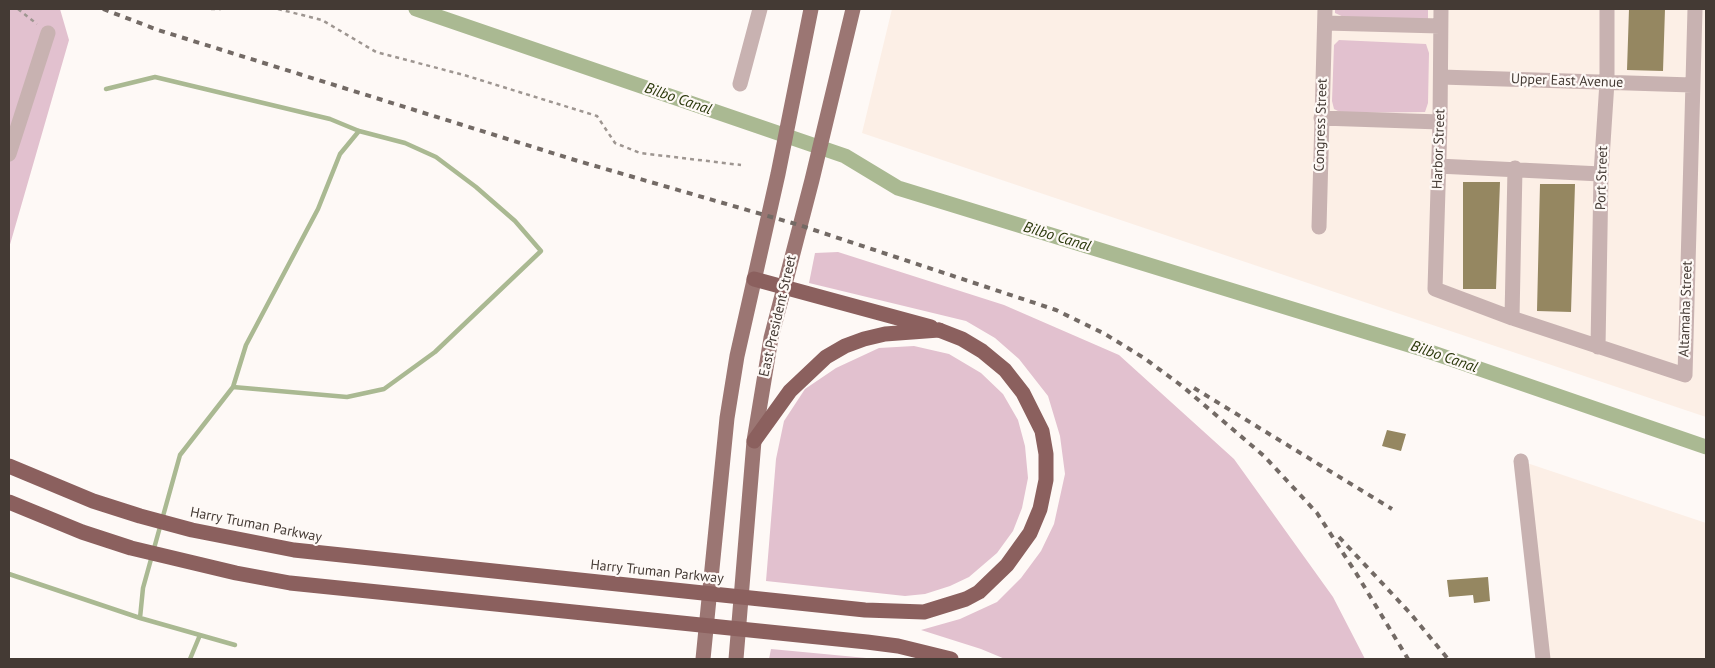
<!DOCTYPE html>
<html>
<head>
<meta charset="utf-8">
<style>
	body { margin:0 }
	#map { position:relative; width:1715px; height:668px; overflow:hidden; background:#fef9f6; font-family:"PT Sans",sans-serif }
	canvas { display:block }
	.frame { position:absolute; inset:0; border:10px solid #443a34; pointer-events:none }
</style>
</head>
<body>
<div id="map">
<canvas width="1715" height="668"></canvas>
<div class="frame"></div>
</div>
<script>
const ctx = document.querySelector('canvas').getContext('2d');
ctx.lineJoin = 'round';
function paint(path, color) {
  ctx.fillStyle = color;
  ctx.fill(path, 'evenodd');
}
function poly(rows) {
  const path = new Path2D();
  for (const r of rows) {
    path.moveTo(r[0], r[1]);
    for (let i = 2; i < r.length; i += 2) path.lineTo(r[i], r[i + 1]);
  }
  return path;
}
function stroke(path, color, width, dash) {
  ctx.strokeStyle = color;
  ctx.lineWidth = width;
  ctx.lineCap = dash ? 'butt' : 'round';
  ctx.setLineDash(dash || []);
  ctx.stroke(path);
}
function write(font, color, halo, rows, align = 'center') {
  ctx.font = font + ' "PT Sans",sans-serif';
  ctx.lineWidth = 4.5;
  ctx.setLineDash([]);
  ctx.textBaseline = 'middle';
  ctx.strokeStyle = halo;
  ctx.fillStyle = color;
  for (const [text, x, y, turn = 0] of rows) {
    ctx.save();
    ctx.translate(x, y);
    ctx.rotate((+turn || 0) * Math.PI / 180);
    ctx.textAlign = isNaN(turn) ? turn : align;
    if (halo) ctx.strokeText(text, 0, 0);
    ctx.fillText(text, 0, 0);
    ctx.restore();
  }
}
const built = poly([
	[892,9,1706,9,1706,417,862,133],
	[1521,461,1706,523,1706,659,1543,659]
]);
const green = poly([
	[9,9,60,9,69,40,9,248],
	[1335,9,1428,9,1428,20,1346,18,1335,13],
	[1339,40,1426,44,1429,53,1428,103,1425,112,1342,113,1334,109,1332,101,1334,45],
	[838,252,1004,305,1119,355,1234,459,1333,597,1365,659,1005,659,981,649,921,630,960,619,997,602,1021,578,1041,551,1054,524,1065,474,1060,436,1048,396,1019,359,995,338,966,321,809,283,815,253],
	[914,346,949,354,981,373,1003,394,1018,420,1025,446,1028,478,1022,508,1013,531,997,553,969,577,950,586,925,594,905,596,766,581,776,459,784,421,805,389,836,368,879,348],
	[771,649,877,659,769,659]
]);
const stream = poly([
	[106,89,155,77,330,119,359,131,405,143,436,157,476,187,515,221,541,251,435,352,384,389,347,397,233,387,246,345,318,209,340,154,359,131],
	[9,574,140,618,143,588,180,455,233,387],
	[140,618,235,645],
	[190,659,200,635]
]);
const canal = poly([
	[416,9,845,156,898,188,1419,348,1706,447]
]);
const building = poly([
	[1629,9,1665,9,1663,71,1627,70],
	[1463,182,1500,182,1496,289,1463,289],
	[1540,184,1575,184,1571,312,1537,311],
	[1387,430,1406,434,1401,451,1382,446],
	[1488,577,1490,601,1474,603,1473,595,1449,597,1447,580]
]);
const path = poly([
	[18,9,37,24],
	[211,9,221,9],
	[278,9,322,20,376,52,464,75,597,116,615,143,640,153,741,165]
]);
const minor = poly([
	[1441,9,1440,122,1435,289,1512,318,1685,375,1695,9],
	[1325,23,1440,26],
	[1441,77,1692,85],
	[740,84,760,9],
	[1321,118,1440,122],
	[9,154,48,33],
	[1438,166,1601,174],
	[1319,227,1325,9],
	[1512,318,1515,168],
	[1598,347,1601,174,1607,82,1607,9],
	[1521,461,1543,659]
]);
const major = poly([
	[703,659,727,418,737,356,778,174,811,9],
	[736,659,754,441,771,338,812,180,853,9]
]);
const highway = poly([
	[754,279,931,327],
	[754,441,790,391,826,357,845,346,864,339,885,334,939,330]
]);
const rail = poly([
	[103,9,158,30,578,161,799,225,1056,310,1105,334,1144,358,1182,386,1264,456,1317,513,1356,573,1408,659],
	[1194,388,1392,509],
	[1339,537,1410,613,1448,659]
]);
const highwayBridge = poly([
	[9,466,93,501,140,516,192,530,294,550,865,610,924,612,966,599,979,592,1007,565,1030,533,1040,509,1046,480,1046,454,1042,431,1023,393,1005,370,982,351,962,339,939,330],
	[9,502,82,532,131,548,236,573,290,583,867,642,898,646,951,659]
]);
const streetNames = [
	["Upper East Avenue",1567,81,2],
	["Congress Street",1321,125,-88],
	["Harbor Street",1439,149,-88],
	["Port Street",1602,178,-88],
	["Altamaha Street",1686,309,-88],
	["East President Street",778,316,-77],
	["Harry Truman Parkway",256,525,11],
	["Harry Truman Parkway",657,572,6]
];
const waterNames = [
	["Bilbo Canal",678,99,19],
	["Bilbo Canal",1057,237,17],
	["Bilbo Canal",1444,357,19]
];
paint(built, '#fcefe6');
paint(green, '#e2c1cf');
stroke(stream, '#aab992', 4.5);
stroke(canal, '#aab992', 15);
paint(building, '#958761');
stroke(path, '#9e9691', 2.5, [4, 4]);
stroke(minor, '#c8b2b1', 15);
stroke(major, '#9b7673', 15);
stroke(highway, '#8b605e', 15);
stroke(rail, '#736a65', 4, [6, 6]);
stroke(highwayBridge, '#8b605e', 15);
write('14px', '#443a34', '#fef9f6', streetNames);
write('italic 15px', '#2b380b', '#fef9f6', waterNames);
</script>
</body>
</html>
